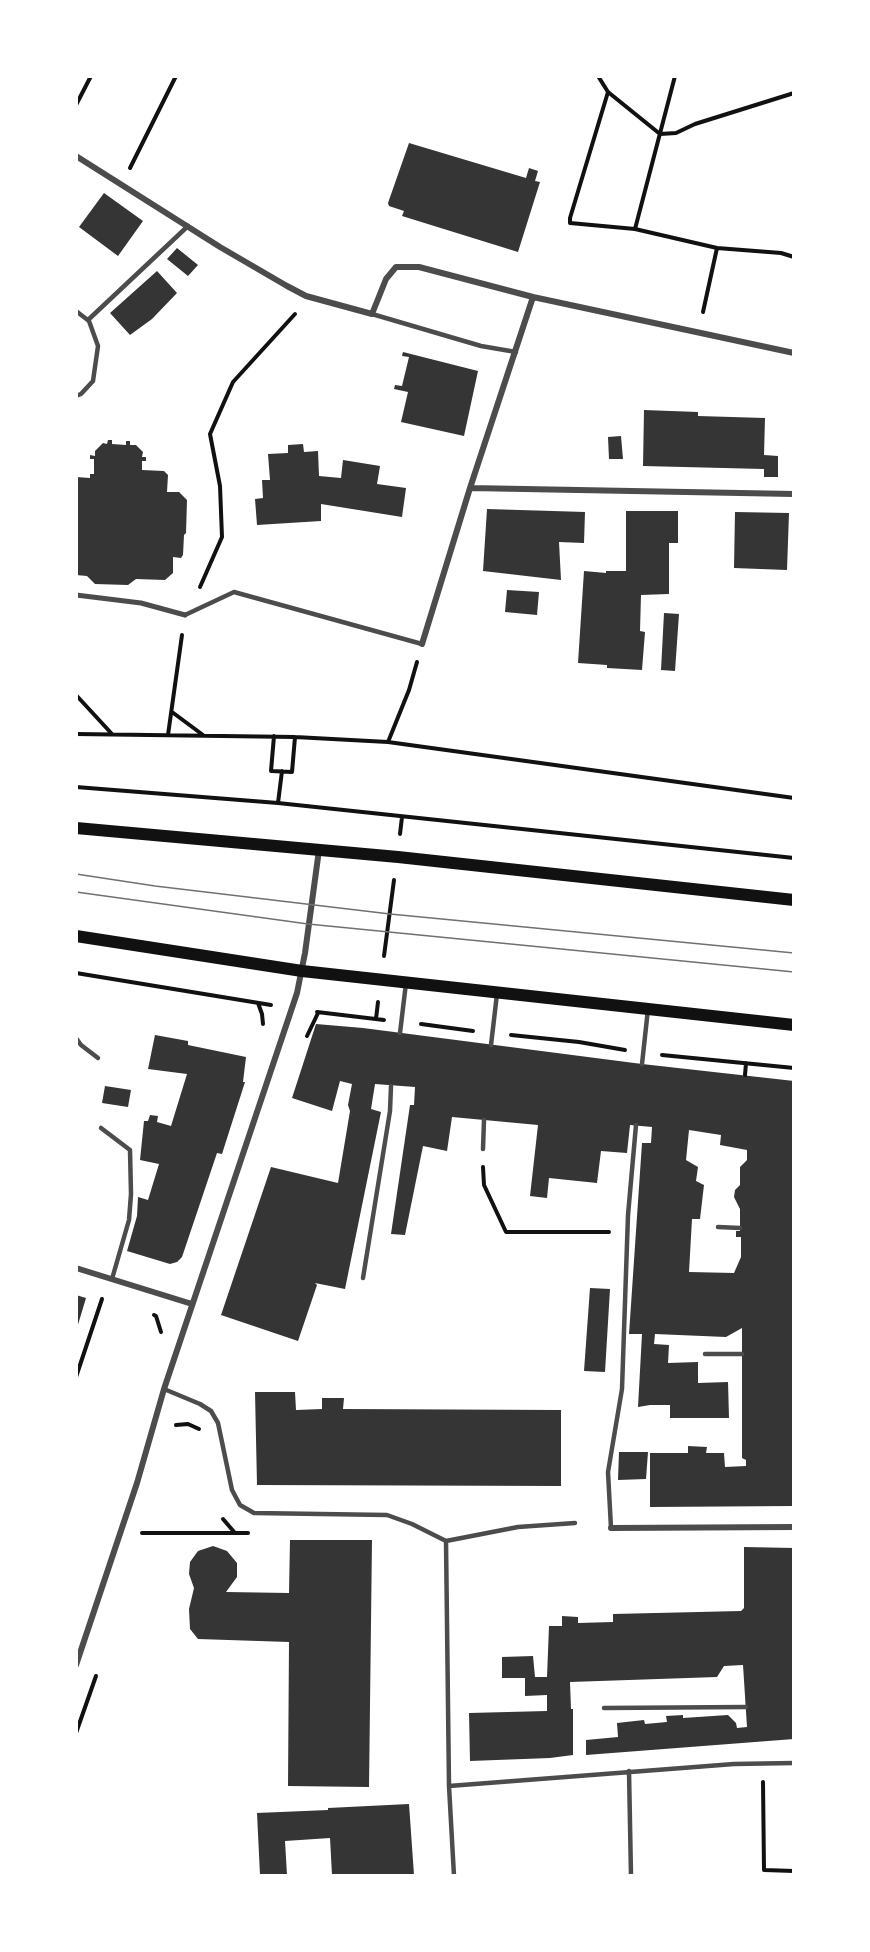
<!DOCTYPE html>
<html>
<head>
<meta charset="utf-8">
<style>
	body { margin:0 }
	#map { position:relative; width:870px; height:1952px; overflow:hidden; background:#fff; font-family:"Playfair Display",serif }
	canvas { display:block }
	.frame { position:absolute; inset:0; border:78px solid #fff; pointer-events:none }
</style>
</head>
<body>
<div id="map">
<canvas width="870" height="1952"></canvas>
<div class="frame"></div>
</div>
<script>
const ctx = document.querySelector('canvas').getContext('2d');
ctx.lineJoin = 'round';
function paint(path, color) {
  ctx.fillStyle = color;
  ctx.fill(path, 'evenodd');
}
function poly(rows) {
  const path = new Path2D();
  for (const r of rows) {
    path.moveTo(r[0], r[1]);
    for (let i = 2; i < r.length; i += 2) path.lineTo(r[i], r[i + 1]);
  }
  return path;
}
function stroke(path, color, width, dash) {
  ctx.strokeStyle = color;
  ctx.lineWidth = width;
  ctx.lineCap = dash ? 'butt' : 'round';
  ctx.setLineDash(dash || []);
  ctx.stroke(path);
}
const building = poly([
	[409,143,526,178,529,168,538,171,535,181,540,182,518,252,402,216,404,211,389,206,388,203],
	[104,193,143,221,118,256,79,227],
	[177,248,198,265,188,276,167,259],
	[157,271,177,293,152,319,130,335,110,313],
	[403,352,478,371,464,436,401,422,408,392,394,389,395,385,402,386,409,357,402,356],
	[644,410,698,412,698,416,765,418,764,455,778,456,778,477,764,477,764,469,643,466],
	[621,436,623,459,609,459,608,437],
	[108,440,112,440,112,444,126,445,126,441,130,441,130,445,136,445,143,452,142,457,146,457,146,461,142,461,142,470,164,471,168,475,167,492,179,492,187,500,186,533,184,535,183,555,181,558,173,557,173,573,165,580,136,579,128,585,95,584,87,576,76,575,76,477,90,478,90,474,94,474,94,459,90,459,90,455,95,456,95,451,103,443,107,444],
	[303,444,304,452,318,451,319,476,341,478,343,460,380,466,377,484,406,488,402,517,321,504,321,521,257,525,255,499,263,498,262,480,270,480,268,454,288,453,288,445],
	[487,509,585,512,584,543,559,542,561,580,483,571],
	[626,511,678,511,678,543,669,543,669,594,641,595,640,631,645,632,642,670,607,668,607,665,578,663,584,571,606,573,606,571,626,571],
	[735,512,789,513,787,570,734,568],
	[507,590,539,592,537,615,505,612],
	[664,613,679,614,675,671,661,670],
	[316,1024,363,1028,642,1064,794,1081,794,1506,650,1507,650,1453,688,1453,688,1446,707,1447,706,1453,724,1453,725,1467,746,1466,746,1460,742,1458,742,1328,726,1337,655,1334,654,1344,669,1345,668,1363,698,1362,698,1383,728,1382,729,1418,670,1418,670,1405,650,1405,638,1407,642,1334,629,1334,642,1143,651,1143,652,1127,630,1125,627,1153,601,1151,597,1183,549,1178,547,1198,530,1196,538,1125,452,1117,447,1151,423,1146,405,1235,391,1234,410,1105,414,1105,415,1087,375,1084,371,1109,381,1112,345,1289,315,1283,317,1285,298,1341,221,1315,271,1167,338,1183,350,1111,348,1105,352,1084,340,1081,332,1111,292,1098],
	[689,1130,721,1135,720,1145,747,1150,747,1160,740,1167,740,1185,735,1190,734,1197,740,1209,740,1231,736,1231,736,1237,741,1237,741,1257,734,1273,689,1272,692,1219,700,1219,704,1185,696,1181,698,1167,686,1160],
	[155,1035,188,1041,188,1045,246,1057,243,1082,245,1082,222,1154,217,1153,182,1257,177,1262,170,1264,127,1251,137,1216,138,1197,148,1200,159,1164,140,1160,144,1121,148,1121,150,1115,158,1116,157,1122,171,1126,187,1074,148,1069],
	[105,1086,131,1090,128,1107,102,1103],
	[590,1288,610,1289,605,1372,584,1371],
	[76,1295,86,1298,77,1328,76,1328],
	[255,1392,295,1392,296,1410,322,1409,322,1398,344,1398,343,1409,561,1410,561,1486,257,1485],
	[619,1452,648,1452,646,1479,618,1480],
	[290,1540,372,1540,369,1787,288,1786,289,1642,198,1639,190,1629,189,1609,194,1588,189,1574,190,1562,198,1551,213,1546,227,1551,237,1563,237,1577,226,1592,289,1593],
	[744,1547,794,1548,794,1739,586,1755,586,1740,618,1737,617,1723,644,1720,645,1724,667,1722,666,1716,683,1715,683,1718,728,1715,736,1723,737,1728,747,1727,743,1665,724,1666,717,1677,570,1682,571,1709,573,1709,573,1755,550,1758,470,1761,469,1713,547,1711,547,1695,525,1696,525,1678,502,1678,502,1657,533,1656,535,1677,547,1677,549,1626,562,1626,562,1616,578,1617,578,1623,613,1622,613,1614,741,1611,744,1608],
	[409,1804,414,1875,332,1875,330,1838,285,1841,287,1875,260,1875,257,1813,328,1810,328,1808]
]);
const path = poly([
	[598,76,608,92,660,134,676,133,695,124,794,93],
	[608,92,570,218,570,223,635,229,717,248],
	[76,105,91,76],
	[130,168,176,76],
	[635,229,675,76],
	[703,312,717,248,781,253,794,257],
	[200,587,222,537,220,486,210,434,233,382,295,314],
	[76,695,112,734],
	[172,712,203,735],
	[76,734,295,737,388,742,794,798],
	[168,735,182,635],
	[274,736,271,771,292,772,295,737],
	[388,742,409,690,417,662],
	[76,787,278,803,794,858],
	[278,803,282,771],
	[400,834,402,817],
	[384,956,394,880],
	[76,973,271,1005],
	[258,1003,262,1014,263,1024],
	[317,1012,384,1020],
	[376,1019,378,1002],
	[421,1024,473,1031],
	[511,1035,579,1042,625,1050],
	[307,1036,318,1013],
	[662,1055,794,1068],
	[745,1075,746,1063],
	[483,1167,484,1185,506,1232,609,1232],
	[154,1315,156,1316,161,1332],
	[76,1377,102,1299],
	[176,1425,188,1424,199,1429],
	[223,1519,235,1533],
	[142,1533,248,1533],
	[76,1733,96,1676],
	[763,1782,764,1870,794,1871]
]);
const service = poly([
	[76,311,89,321,98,346,93,381,81,394,76,396],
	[372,314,481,346,516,352],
	[88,320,188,226],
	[185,615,234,592,422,644],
	[400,1033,406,983],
	[76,1038,81,1045,98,1058],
	[491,1045,497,994],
	[642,1064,648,1009],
	[101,1128,130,1150,131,1194,129,1220,112,1279],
	[483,1149,484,1120],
	[718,1227,740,1228],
	[363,1278,390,1111,391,1086],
	[705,1354,742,1354],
	[164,1389,200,1404,211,1411,218,1423,232,1490,240,1505,254,1513,387,1515,412,1524,446,1541,518,1527,575,1523],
	[611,1528,608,1472,622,1389,628,1215,636,1125],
	[446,1541,449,1786,454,1876],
	[604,1708,746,1707],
	[629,1771,631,1876],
	[449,1786,734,1764,794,1763]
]);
const pedestrian = poly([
	[76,595,141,603,185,615]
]);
const minor = poly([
	[76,156,220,247,287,286,306,296,372,314,386,279,396,267,419,267,533,297,794,353],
	[470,488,794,494],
	[422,644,470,488,533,297],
	[76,1268,192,1304],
	[611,1528,794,1527],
	[76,1665,137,1483,164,1389,297,993,305,953,319,850]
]);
const secondary = poly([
	[76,828,398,857,794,900],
	[76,936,302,971,794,1025]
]);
const tram = poly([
	[76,874,155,886,390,914,794,953],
	[76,892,308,924,794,972]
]);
paint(building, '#353535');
stroke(path, '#111', 4);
stroke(service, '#4c4c4c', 4.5);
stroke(pedestrian, '#4c4c4c', 5);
stroke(minor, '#4c4c4c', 6);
stroke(secondary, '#111', 12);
stroke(tram, '#707070', 1.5);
</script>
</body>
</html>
